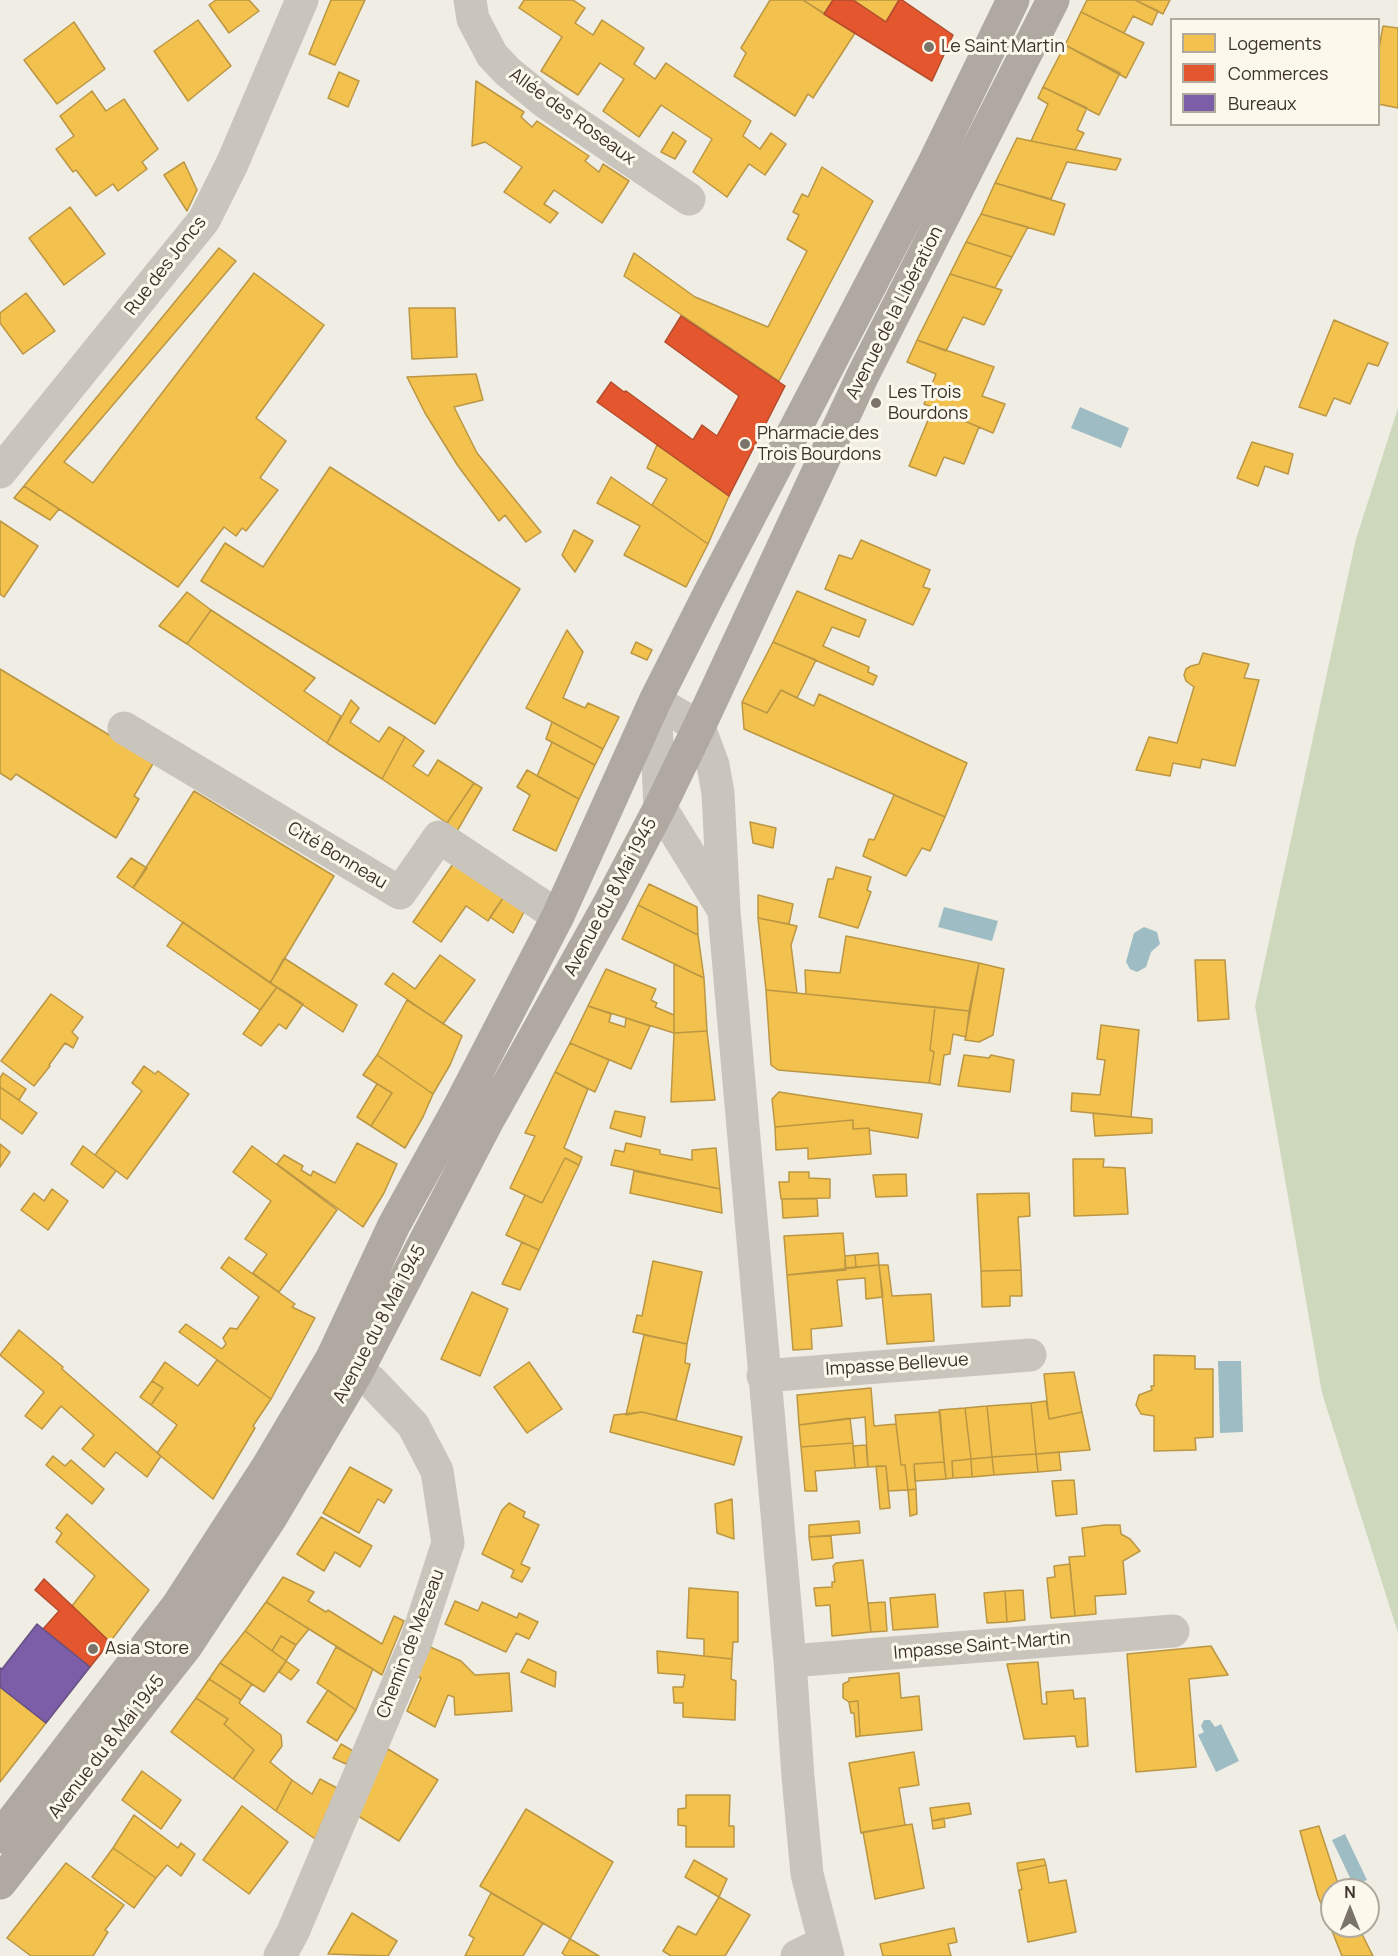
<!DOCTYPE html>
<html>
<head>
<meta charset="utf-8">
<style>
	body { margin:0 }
	#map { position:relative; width:1398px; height:1956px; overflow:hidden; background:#f0ede4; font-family:Manrope,sans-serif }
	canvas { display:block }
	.legend { position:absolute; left:1170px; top:18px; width:210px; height:108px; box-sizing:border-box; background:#fcf8ec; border:2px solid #afa99e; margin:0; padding:8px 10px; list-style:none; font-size:18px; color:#3c332a }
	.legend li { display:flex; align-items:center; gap:12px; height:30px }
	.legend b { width:30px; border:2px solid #afa99e }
	.north { position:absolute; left:1320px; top:1878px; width:60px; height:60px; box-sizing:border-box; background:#fcf8ec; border:2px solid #afa99e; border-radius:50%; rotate:0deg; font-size:16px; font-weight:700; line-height:24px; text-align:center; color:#3c332a }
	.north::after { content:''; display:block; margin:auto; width:21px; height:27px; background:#7b746b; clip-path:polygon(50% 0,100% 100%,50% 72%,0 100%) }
</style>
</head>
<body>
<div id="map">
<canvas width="1398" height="1956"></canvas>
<ul class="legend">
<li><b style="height:16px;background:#f2c14e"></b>Logements</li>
<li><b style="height:16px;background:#e4572e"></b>Commerces</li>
<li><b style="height:16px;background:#7b5ea7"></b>Bureaux</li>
</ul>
<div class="north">N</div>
</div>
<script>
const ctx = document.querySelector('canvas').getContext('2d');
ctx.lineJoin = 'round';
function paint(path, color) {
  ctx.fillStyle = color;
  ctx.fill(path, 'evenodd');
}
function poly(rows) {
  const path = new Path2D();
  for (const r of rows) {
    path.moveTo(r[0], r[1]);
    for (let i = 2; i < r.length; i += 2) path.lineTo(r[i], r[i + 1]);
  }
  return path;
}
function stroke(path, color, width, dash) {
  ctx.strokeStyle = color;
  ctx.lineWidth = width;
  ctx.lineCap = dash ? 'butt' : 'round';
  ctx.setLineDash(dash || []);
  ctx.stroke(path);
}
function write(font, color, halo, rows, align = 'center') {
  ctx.font = font + ' Manrope,sans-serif';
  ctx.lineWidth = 6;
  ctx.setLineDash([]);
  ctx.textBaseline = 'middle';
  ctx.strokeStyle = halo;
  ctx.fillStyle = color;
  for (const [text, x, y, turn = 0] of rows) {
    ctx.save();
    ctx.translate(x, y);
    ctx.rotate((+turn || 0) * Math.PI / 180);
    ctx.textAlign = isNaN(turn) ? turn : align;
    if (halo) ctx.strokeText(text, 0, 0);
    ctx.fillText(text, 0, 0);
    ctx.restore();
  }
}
const green = poly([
	[1398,408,1398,1633,1322,1393,1255,1006,1356,539]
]);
const water = poly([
	[1080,407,1129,428,1121,448,1071,428],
	[944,907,998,921,992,941,938,927],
	[1144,927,1157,932,1160,944,1151,952,1146,967,1137,972,1130,969,1126,962,1134,933],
	[1218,1361,1241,1361,1243,1432,1220,1433],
	[1204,1720,1210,1720,1215,1727,1221,1724,1239,1761,1216,1772,1198,1735,1204,1732,1201,1726],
	[1345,1834,1367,1880,1354,1886,1332,1840]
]);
const homes = poly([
	[216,0,249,0,259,11,229,33,209,5,216,0],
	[331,0,365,0,335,65,309,54,331,0],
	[524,0,573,0,585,8,575,23,593,35,602,20,644,48,634,64,655,79,666,63,751,121,743,136,760,149,771,133,786,144,765,175,749,164,727,197,693,172,712,139,661,105,639,137,603,111,624,79,600,63,578,95,541,71,562,37,519,8,524,0],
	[770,0,803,0,855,33,813,98,808,94,795,116,734,76,746,53,741,48,770,0],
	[803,0,833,0,824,14,803,0],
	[853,0,899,0,886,22,853,0],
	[1087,0,1135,0,1158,11,1152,25,1133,16,1124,33,1081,12,1087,0],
	[1135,0,1170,0,1163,14,1135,0],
	[1081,12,1144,43,1126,78,1065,45,1081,12],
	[198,20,231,66,188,101,154,51,198,20],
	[74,22,105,69,57,104,24,60,74,22],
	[1383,26,1398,28,1398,108,1378,104,1378,54,1383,26],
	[1065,45,1120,73,1099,115,1043,87,1065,45],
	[339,72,359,81,348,107,328,98,339,72],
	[476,81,524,112,521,117,532,127,537,121,589,156,585,161,599,172,603,164,629,181,602,223,554,190,544,204,558,213,550,223,504,192,522,167,485,142,472,146,476,81],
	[1043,87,1087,108,1077,130,1084,133,1075,150,1031,141,1048,104,1038,98,1043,87],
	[92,91,106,111,124,99,158,149,142,162,147,169,118,191,113,184,96,196,76,170,73,172,56,149,74,136,60,116,92,91],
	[673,132,686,141,675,159,661,152,673,132],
	[1017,138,1031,141,1121,159,1116,170,1067,162,1051,199,995,183,1017,138],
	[184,162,197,190,187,211,164,175,184,162],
	[822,167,873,201,779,381,624,276,634,253,695,297,768,327,807,251,787,239,799,215,793,212,802,194,808,197,822,167],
	[995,183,1065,204,1054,235,981,214,995,183],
	[70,207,105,254,64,285,29,238,70,207],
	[981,214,1028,227,1012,257,966,242,981,214],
	[966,242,1012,257,995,288,950,274,966,242],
	[219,248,236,261,64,462,93,483,254,273,324,325,256,418,286,441,260,478,278,490,246,531,242,528,236,536,224,527,178,587,24,486,219,248],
	[950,274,1002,290,984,325,963,317,946,351,917,340,950,274],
	[26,293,55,331,23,354,0,323,0,313,26,293],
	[409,308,455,308,457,357,412,359,409,308],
	[1334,320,1388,343,1378,366,1368,363,1350,404,1334,398,1326,416,1299,407,1334,320],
	[917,340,994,367,982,396,1005,404,993,433,924,404,936,374,907,362,917,340],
	[476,374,483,400,454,407,477,453,541,532,526,542,505,515,499,521,458,466,425,413,407,377,476,374],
	[933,408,979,427,964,464,944,457,936,476,909,466,933,408],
	[1252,442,1293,454,1288,474,1265,466,1258,486,1237,478,1252,442],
	[657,445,729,496,708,544,652,505,667,479,647,468,657,445],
	[330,467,520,589,435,724,201,581,225,543,263,567,330,467],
	[611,477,708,544,686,587,624,555,640,526,597,503,611,477],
	[24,486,59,509,50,520,14,498,24,486],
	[0,521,38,546,4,597,0,594,0,521],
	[574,530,593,541,575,572,562,555,574,530],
	[861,540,930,570,923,587,930,589,913,625,825,589,839,555,852,559,861,540],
	[797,591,866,620,859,637,832,627,823,646,869,667,868,672,877,676,873,685,773,642,797,591],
	[187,592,211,610,187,644,159,626,187,592],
	[211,610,315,678,304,691,341,716,327,743,187,644,211,610],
	[567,630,583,652,563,698,585,708,588,703,619,717,603,749,526,708,567,630],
	[636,642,652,650,647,660,631,653,636,642],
	[773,642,816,660,797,698,781,690,767,713,742,702,773,642],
	[1203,653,1249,664,1244,678,1259,680,1235,766,1202,759,1200,768,1173,763,1170,776,1136,770,1149,737,1177,743,1194,687,1186,681,1184,675,1186,669,1191,666,1199,664,1203,653],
	[0,669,154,762,134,796,139,799,116,838,16,774,11,780,0,773,0,669],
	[781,690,814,706,819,694,967,763,945,817,744,729,742,702,767,713,781,690],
	[351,700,359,708,350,722,379,742,389,727,405,737,382,779,327,743,351,700],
	[552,722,603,749,595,765,546,739,552,722],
	[405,737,424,751,413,766,428,776,438,760,474,783,447,823,382,779,405,737],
	[552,742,595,765,579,799,537,776,552,742],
	[527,770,579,799,556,851,513,830,530,795,517,787,527,770],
	[474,783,482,788,457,831,447,823,474,783],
	[194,791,334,876,270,983,133,888,194,791],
	[894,795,945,817,930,851,922,848,906,876,863,856,869,839,874,840,894,795],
	[750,822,776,828,773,848,753,843,750,822],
	[131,858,147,868,133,888,117,877,131,858],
	[453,864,503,898,488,921,466,906,441,942,413,922,453,864],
	[836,867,871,877,867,890,871,892,858,928,819,917,828,879,833,879,836,867],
	[649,884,697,907,698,935,638,905,649,884],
	[758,895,793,904,789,924,758,918,758,895],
	[503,898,524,912,513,933,490,917,503,898],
	[638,905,698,935,704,978,622,939,638,905],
	[758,918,797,926,791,945,797,993,766,990,758,918],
	[183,922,277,987,260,1010,167,946,183,922],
	[846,936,979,963,969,1011,806,994,805,970,840,973,846,936],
	[440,955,475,980,443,1024,385,984,393,973,415,989,440,955],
	[284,958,357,1005,343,1032,270,983,284,958],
	[1195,960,1225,960,1229,1019,1198,1021,1195,960],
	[979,963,1004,969,993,1035,979,1042,965,1040,979,963],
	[674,964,704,978,707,1031,674,1033,674,964],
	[606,969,656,989,651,1000,657,1003,655,1007,674,1015,674,1033,588,1006,606,969],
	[277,987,303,1004,286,1029,279,1024,261,1046,243,1034,277,987],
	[766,990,935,1007,930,1050,934,1052,929,1083,778,1070,771,1065,766,990],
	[51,994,83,1017,72,1032,78,1038,73,1048,65,1043,49,1065,50,1066,34,1086,1,1061,51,994],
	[407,1000,462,1036,450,1065,433,1094,377,1055,407,1000],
	[588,1006,611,1014,609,1022,625,1027,626,1018,650,1026,631,1069,570,1043,588,1006],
	[935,1007,969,1011,966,1037,953,1034,950,1054,944,1055,940,1085,929,1083,934,1052,930,1050,935,1007],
	[1101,1025,1139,1030,1131,1117,1071,1111,1072,1093,1100,1095,1105,1060,1097,1059,1101,1025],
	[707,1031,715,1100,671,1102,674,1033,707,1031],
	[570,1043,609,1060,595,1092,555,1072,570,1043],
	[377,1055,433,1094,423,1117,405,1148,371,1126,392,1093,363,1075,377,1055],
	[964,1055,989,1058,991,1055,1014,1060,1010,1092,958,1086,964,1055],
	[144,1066,155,1074,158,1071,189,1094,127,1179,95,1155,142,1091,132,1083,144,1066],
	[555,1072,588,1089,564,1148,582,1157,579,1165,565,1158,542,1203,510,1188,535,1136,525,1133,555,1072],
	[3,1073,26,1089,19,1100,0,1087,0,1078,3,1073],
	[377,1084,392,1093,371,1126,357,1117,377,1084],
	[0,1087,37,1113,22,1134,0,1118,0,1087],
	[779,1092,922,1114,918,1138,869,1130,869,1128,853,1129,853,1120,775,1127,772,1099,779,1092],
	[615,1111,645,1117,641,1137,610,1128,615,1111],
	[1093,1113,1152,1119,1152,1133,1095,1136,1093,1113],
	[853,1120,853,1129,869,1128,871,1154,808,1159,808,1148,776,1150,775,1127,853,1120],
	[357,1143,397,1164,384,1193,363,1227,277,1164,284,1155,303,1166,301,1170,311,1176,313,1171,335,1183,357,1143],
	[626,1143,660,1150,660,1154,692,1160,692,1150,716,1148,720,1189,611,1165,615,1150,624,1152,626,1143],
	[0,1144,10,1152,0,1167,0,1144],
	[83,1146,116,1171,103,1188,71,1164,83,1146],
	[252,1146,337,1210,279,1292,253,1273,267,1254,245,1239,271,1201,233,1172,252,1146],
	[565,1158,579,1165,539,1250,506,1235,525,1195,542,1203,565,1158],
	[1073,1159,1104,1159,1103,1167,1125,1168,1128,1214,1074,1216,1073,1159],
	[634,1171,720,1189,722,1213,630,1193,634,1171],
	[789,1172,809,1172,809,1178,830,1179,830,1198,781,1199,779,1182,789,1182,789,1172],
	[906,1174,907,1196,876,1197,873,1175,906,1174],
	[52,1189,68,1201,48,1230,21,1210,34,1193,44,1201,52,1189],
	[1029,1193,1030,1216,1018,1217,1021,1270,981,1271,977,1194,1029,1193],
	[782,1199,817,1199,818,1216,783,1218,782,1199],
	[843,1233,846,1270,787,1275,784,1236,843,1233],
	[522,1242,539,1250,520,1290,502,1284,522,1242],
	[878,1253,879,1265,856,1267,855,1255,878,1253],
	[855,1255,856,1267,845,1268,845,1256,855,1255],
	[229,1257,295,1304,292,1307,315,1318,271,1399,179,1332,186,1324,222,1349,226,1344,223,1338,230,1328,237,1329,259,1297,221,1268,229,1257],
	[653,1261,702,1272,687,1344,633,1332,637,1315,642,1316,653,1261],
	[879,1265,888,1265,892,1296,931,1294,934,1341,887,1344,879,1265],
	[879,1265,883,1297,866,1299,865,1278,837,1280,842,1326,811,1329,812,1349,793,1350,787,1275,879,1265],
	[1021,1270,1022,1296,1010,1296,1010,1306,982,1307,981,1271,1021,1270],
	[472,1292,508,1309,480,1376,441,1359,472,1292],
	[19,1330,63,1367,62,1369,161,1456,147,1477,116,1452,104,1467,82,1449,94,1435,61,1406,42,1429,25,1416,44,1392,0,1355,19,1330],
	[644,1335,687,1344,685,1363,690,1364,676,1420,642,1412,626,1415,644,1335],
	[1154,1355,1195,1356,1195,1369,1213,1369,1213,1437,1195,1438,1196,1450,1154,1451,1154,1416,1141,1414,1136,1405,1139,1395,1152,1390,1151,1386,1154,1386,1154,1355],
	[217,1360,271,1399,253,1426,255,1428,213,1499,157,1453,177,1425,151,1405,163,1388,152,1381,165,1362,198,1386,217,1360],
	[529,1362,562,1409,527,1433,494,1387,529,1362],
	[1074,1372,1082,1412,1049,1419,1044,1374,1074,1372],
	[152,1381,163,1388,151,1405,140,1397,152,1381],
	[871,1388,874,1426,896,1424,901,1465,905,1465,908,1490,888,1491,886,1466,868,1467,865,1417,799,1425,797,1395,871,1388],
	[1046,1401,1049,1419,1082,1412,1090,1450,1036,1454,1031,1403,1046,1401],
	[1031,1403,1036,1454,992,1457,987,1406,1031,1403],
	[987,1406,992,1457,971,1459,965,1408,987,1406],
	[965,1408,971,1459,952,1461,953,1478,946,1479,939,1410,965,1408],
	[642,1412,742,1437,734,1465,610,1432,614,1415,642,1412],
	[940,1412,944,1462,914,1464,916,1489,908,1490,905,1465,901,1465,895,1415,940,1412],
	[850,1418,853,1443,801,1447,799,1425,850,1418],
	[853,1443,855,1468,815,1471,817,1491,805,1491,801,1447,853,1443],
	[866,1445,868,1467,855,1468,853,1446,866,1445],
	[1059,1452,1061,1470,1038,1472,1036,1454,1059,1452],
	[1036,1454,1038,1472,994,1475,992,1457,1036,1454],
	[53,1456,65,1466,71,1460,104,1489,92,1504,46,1465,53,1456],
	[992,1457,994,1475,972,1477,971,1459,992,1457],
	[971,1459,972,1477,953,1478,952,1461,971,1459],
	[944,1462,946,1479,915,1481,914,1464,944,1462],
	[876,1466,886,1466,890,1508,880,1509,876,1466],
	[350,1467,392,1490,384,1503,378,1499,359,1533,323,1513,350,1467],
	[1074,1480,1077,1514,1056,1516,1052,1481,1074,1480],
	[916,1489,917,1514,910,1516,908,1490,916,1489],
	[732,1499,734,1539,717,1533,715,1504,732,1499],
	[509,1503,525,1512,523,1517,539,1525,521,1564,530,1568,522,1582,511,1577,514,1570,482,1554,502,1510,509,1503],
	[67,1514,149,1590,110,1642,72,1606,95,1576,56,1542,62,1533,56,1528,67,1514],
	[321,1517,372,1546,360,1567,335,1552,324,1571,297,1554,321,1517],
	[859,1521,860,1533,809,1537,809,1525,859,1521],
	[1105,1525,1120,1525,1121,1534,1130,1539,1140,1551,1123,1561,1126,1594,1095,1596,1096,1614,1075,1616,1069,1557,1085,1556,1082,1528,1105,1525],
	[831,1536,833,1558,812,1560,809,1537,831,1536],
	[863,1560,871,1632,832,1636,830,1605,816,1606,814,1588,832,1587,832,1582,835,1582,833,1566,836,1563,863,1560],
	[1070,1564,1075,1616,1051,1618,1047,1578,1055,1577,1054,1566,1070,1564],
	[283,1577,314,1592,308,1601,326,1612,328,1610,382,1644,394,1616,404,1621,382,1675,266,1602,283,1577],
	[689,1588,738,1592,738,1642,733,1642,732,1659,704,1656,704,1639,687,1638,689,1588],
	[1023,1590,1025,1620,1007,1622,1005,1591,1023,1590],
	[1005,1591,1007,1622,987,1623,984,1593,1005,1591],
	[935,1594,938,1627,893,1630,890,1598,935,1594],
	[455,1601,478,1611,482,1602,517,1618,519,1613,538,1622,529,1639,516,1633,506,1652,445,1624,455,1601],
	[266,1602,309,1629,296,1645,281,1636,272,1651,245,1631,266,1602],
	[885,1602,887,1631,871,1632,868,1603,885,1602],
	[245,1631,286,1661,264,1692,220,1663,245,1631],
	[281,1636,296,1645,286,1661,272,1651,281,1636],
	[428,1646,461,1661,475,1675,509,1673,512,1711,455,1715,454,1697,448,1695,435,1727,407,1711,421,1678,415,1675,428,1646],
	[1211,1646,1228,1675,1189,1679,1196,1767,1136,1772,1127,1654,1211,1646],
	[336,1647,373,1669,356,1710,317,1683,336,1647],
	[657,1651,732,1659,731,1679,736,1681,735,1720,683,1717,683,1703,674,1703,673,1687,683,1687,685,1675,658,1673,657,1651],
	[528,1659,556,1672,555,1687,521,1672,528,1659],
	[286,1661,299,1670,291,1680,279,1672,286,1661],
	[1038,1662,1042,1704,1047,1704,1046,1692,1073,1690,1074,1699,1085,1698,1088,1746,1077,1747,1075,1736,1024,1739,1007,1664,1038,1662],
	[220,1663,252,1684,241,1700,209,1679,220,1663],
	[899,1673,901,1698,919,1696,922,1730,860,1736,858,1701,849,1702,843,1698,843,1684,849,1681,849,1678,899,1673],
	[209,1679,241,1700,239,1703,281,1735,282,1746,270,1762,292,1780,276,1811,233,1779,254,1750,224,1724,228,1719,196,1698,209,1679],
	[0,1687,46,1723,0,1782,0,1687],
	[328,1690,356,1710,337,1741,307,1722,328,1690],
	[196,1698,228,1719,224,1724,254,1750,233,1779,171,1732,196,1698],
	[858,1701,860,1736,856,1737,854,1713,851,1713,849,1702,858,1701],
	[341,1744,353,1751,346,1764,333,1758,341,1744],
	[388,1749,438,1780,399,1841,350,1811,388,1749],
	[914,1752,919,1785,899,1788,905,1825,861,1833,849,1763,914,1752],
	[142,1771,181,1800,161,1829,122,1800,142,1771],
	[320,1779,337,1788,315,1839,276,1811,292,1780,312,1794,320,1779],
	[686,1795,730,1795,729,1826,734,1826,734,1847,686,1847,686,1826,678,1825,678,1809,686,1808,686,1795],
	[969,1803,971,1814,932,1821,930,1808,969,1803],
	[242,1806,288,1842,249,1894,203,1860,242,1806],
	[526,1809,613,1862,570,1939,480,1886,526,1809],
	[134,1815,178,1848,181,1843,195,1854,181,1876,167,1865,156,1878,113,1848,134,1815],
	[944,1818,945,1827,933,1829,932,1821,944,1818],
	[912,1824,924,1888,875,1899,863,1832,912,1824],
	[1319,1826,1340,1890,1332,1890,1332,1926,1358,1926,1373,1956,1342,1956,1318,1896,1300,1831,1319,1826],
	[113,1848,156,1878,134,1908,92,1877,113,1848],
	[1044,1859,1046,1865,1018,1871,1017,1863,1044,1859],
	[694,1860,727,1879,719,1897,685,1877,694,1860],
	[66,1863,124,1905,105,1930,108,1932,93,1956,31,1956,7,1938,66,1863],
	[1046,1865,1049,1883,1066,1880,1076,1932,1028,1942,1019,1890,1022,1889,1018,1871,1046,1865],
	[491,1893,543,1923,523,1956,465,1956,474,1938,469,1935,491,1893],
	[719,1897,750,1915,725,1956,671,1956,663,1951,678,1926,696,1935,719,1897],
	[352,1913,397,1941,388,1956,328,1954,352,1913],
	[954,1928,957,1942,948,1944,951,1956,883,1956,880,1944,954,1928],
	[570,1939,599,1956,566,1956,562,1953,570,1939]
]);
const shops = poly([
	[833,0,853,0,886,22,899,0,902,0,953,35,932,81,824,14,833,0],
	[681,316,785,386,729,496,597,402,611,382,624,392,626,391,693,440,702,425,717,436,739,396,665,342,681,316],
	[44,1579,110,1642,90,1667,43,1629,59,1611,35,1590,44,1579]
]);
const offices = poly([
	[37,1624,90,1667,46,1723,0,1687,0,1668,2,1669,37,1624]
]);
const minor = poly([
	[470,0,473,19,492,55,507,71,545,102,689,199],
	[0,472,204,220,232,164,302,0],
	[655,701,699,727,713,765,718,793,724,911,790,1661,798,1777,807,1874,828,1956],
	[655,701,660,807,723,909],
	[124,728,400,893,439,837,558,916],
	[763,1376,1030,1355],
	[790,1661,1173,1631],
	[280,1956,293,1932,416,1641,448,1543,437,1471,413,1425,371,1381,333,1359],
	[797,1956,809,1950,825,1945]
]);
const major = poly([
	[0,1837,178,1605,268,1466,332,1358,394,1225,458,1109,558,916,655,701,709,594,932,167,1013,0],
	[0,1883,187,1645,270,1519,357,1372,487,1122,609,904,660,807,699,727,863,375,1053,0]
]);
const markers = [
	[929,47,6,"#7b746b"],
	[876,403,6,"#7b746b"],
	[745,444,6,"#7b746b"],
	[93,1649,6,"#7b746b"]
];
const poiNames = [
	["Le Saint Martin",941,47],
	["Les Trois",888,393],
	["Bourdons",888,414],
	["Pharmacie des",757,434],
	["Trois Bourdons",757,455],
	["Asia Store",105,1649]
];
const streetNames = [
	["Allée des Roseaux",572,117,36],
	["Rue des Joncs",166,266,-52],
	["Avenue de la Libération",895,313,-63],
	["Cité Bonneau",337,856,31],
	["Avenue du 8 Mai 1945",611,897,-62],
	["Avenue du 8 Mai 1945",380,1324,-62],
	["Impasse Bellevue",897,1365,-4],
	["Chemin de Mezeau",411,1644,-69],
	["Impasse Saint-Martin",982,1646,-5],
	["Avenue du 8 Mai 1945",107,1747,-52]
];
paint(green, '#cdd8bd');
paint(water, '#9ebcc3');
paint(homes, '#f2c14e');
stroke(homes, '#bb9643', 1.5);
paint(shops, '#e4572e');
stroke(shops, '#b24c2d', 1.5);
paint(offices, '#7b5ea7');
stroke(offices, '#685182', 1.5);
stroke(minor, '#cac5bc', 33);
stroke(major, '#afa9a1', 33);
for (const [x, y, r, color] of markers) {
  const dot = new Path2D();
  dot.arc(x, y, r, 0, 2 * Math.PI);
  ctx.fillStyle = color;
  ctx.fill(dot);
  stroke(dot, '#fcf8ec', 2);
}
write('18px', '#3c332a', '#fcf8ec', poiNames, 'left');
write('18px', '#3c332a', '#fcf8ec', streetNames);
</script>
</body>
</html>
